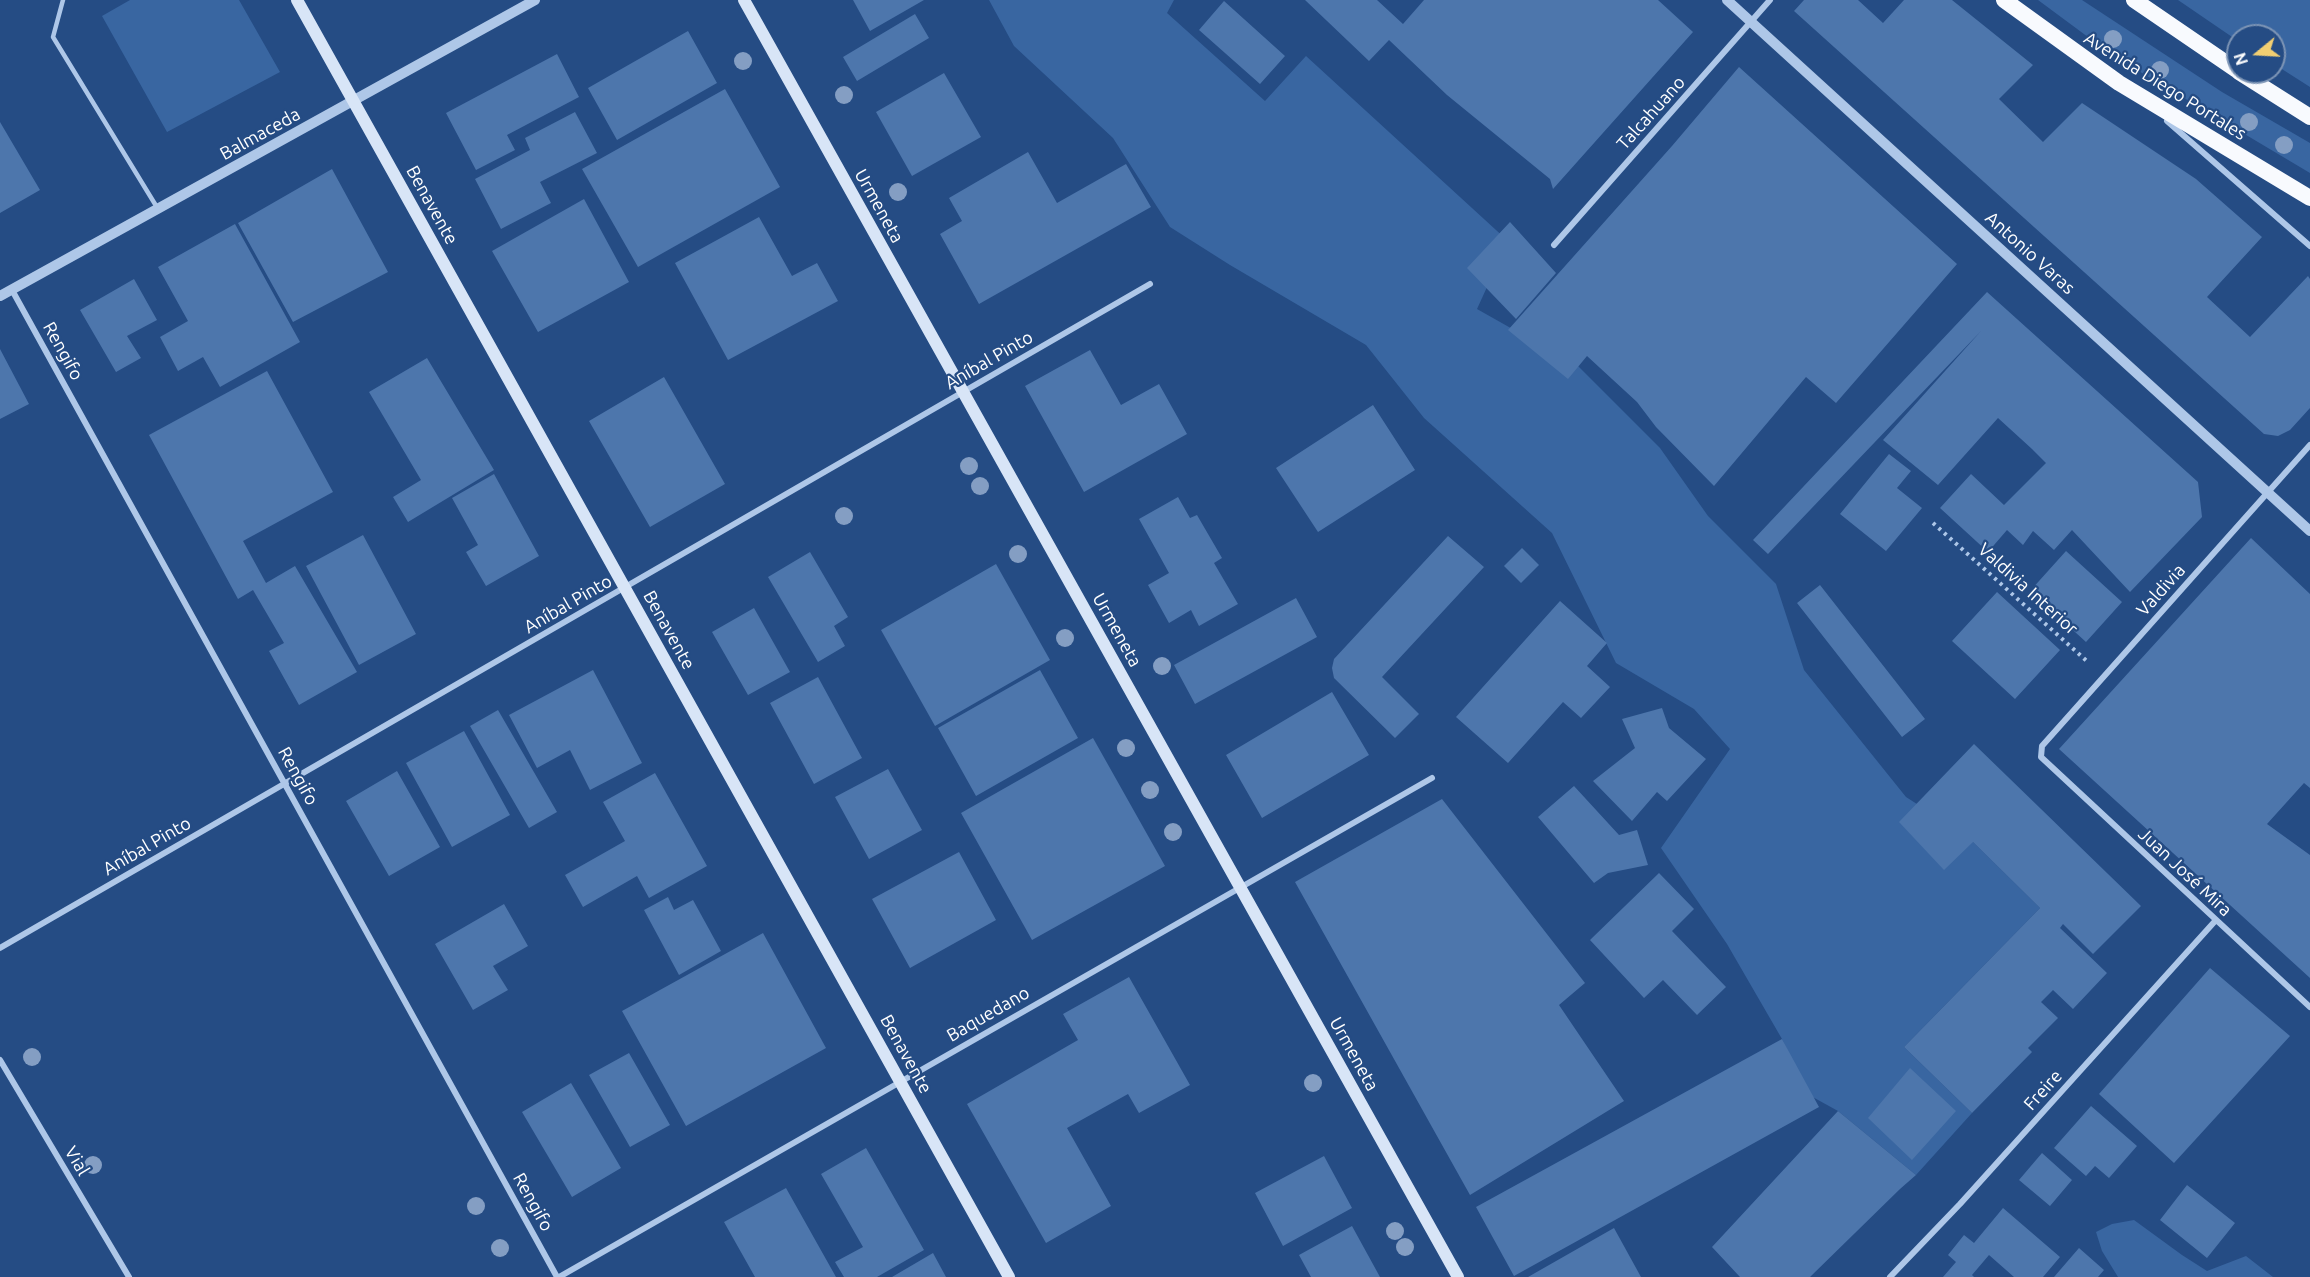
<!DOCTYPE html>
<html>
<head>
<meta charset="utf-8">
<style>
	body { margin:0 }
	#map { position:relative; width:2310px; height:1277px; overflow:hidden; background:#254c84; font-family:Ubuntu,sans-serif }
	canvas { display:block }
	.north { position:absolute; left:2226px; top:24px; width:60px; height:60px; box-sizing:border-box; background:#254c84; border:2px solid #7c94b5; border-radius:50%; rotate:252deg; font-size:16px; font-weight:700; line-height:24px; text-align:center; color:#fff }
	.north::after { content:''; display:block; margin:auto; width:21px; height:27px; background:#f2cf72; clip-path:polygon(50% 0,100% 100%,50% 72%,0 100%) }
</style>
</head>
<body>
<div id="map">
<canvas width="2310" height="1277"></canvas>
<div class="north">N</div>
</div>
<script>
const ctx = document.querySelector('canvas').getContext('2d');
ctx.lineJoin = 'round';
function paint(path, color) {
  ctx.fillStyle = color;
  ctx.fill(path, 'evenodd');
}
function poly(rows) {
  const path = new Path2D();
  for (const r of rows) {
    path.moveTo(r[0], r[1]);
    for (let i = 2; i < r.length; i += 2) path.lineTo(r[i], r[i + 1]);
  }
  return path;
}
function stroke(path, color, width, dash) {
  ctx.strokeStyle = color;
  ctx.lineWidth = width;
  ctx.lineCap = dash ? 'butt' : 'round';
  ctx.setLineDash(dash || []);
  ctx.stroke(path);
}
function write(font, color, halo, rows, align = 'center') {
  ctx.font = font + ' Ubuntu,sans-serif';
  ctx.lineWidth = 4.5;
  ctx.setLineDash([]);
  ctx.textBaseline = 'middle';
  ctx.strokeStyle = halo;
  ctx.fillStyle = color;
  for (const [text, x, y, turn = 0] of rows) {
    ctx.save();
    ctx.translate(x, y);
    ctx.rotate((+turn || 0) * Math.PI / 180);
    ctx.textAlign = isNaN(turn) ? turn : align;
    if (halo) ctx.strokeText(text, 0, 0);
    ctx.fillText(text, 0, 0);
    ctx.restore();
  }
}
const green = poly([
	[130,0,239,0,280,72,167,132,102,16],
	[989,0,1174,0,1167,13,1265,101,1306,56,1508,241,1477,309,1578,366,1660,448,1708,516,1776,584,1804,670,1906,797,1967,836,2040,908,1904,1047,1972,1113,1916,1175,1838,1111,1809,1095,1782,1039,1727,944,1661,848,1730,749,1694,709,1616,663,1552,533,1424,418,1366,345,1230,265,1170,227,1113,138,1014,46],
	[2038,0,2082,0,2222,92,2310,143,2310,173,2142,73,2092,40],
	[2178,0,2310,0,2310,87,2274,64,2274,36,2238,36,2238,41],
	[2134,1220,2182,1255,2207,1271,2246,1256,2273,1277,2118,1277,2102,1251,2096,1232,2112,1224]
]);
const building = poly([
	[853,0,924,0,870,31],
	[1305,0,1377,0,1403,24,1424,0,1658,0,1693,32,1553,189,1550,179,1447,95,1389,40,1369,61],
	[1804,0,1858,0,1883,23,1904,0,1952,0,2033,65,1999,99,2043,142,2082,103,2196,179,2262,237,2207,297,2250,337,2308,276,2310,279,2310,408,2290,430,2278,436,2264,434,1794,11],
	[1224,1,1285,56,1260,84,1199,30],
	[915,14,929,38,857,81,843,57],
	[688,31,717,83,617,140,588,88],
	[557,54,579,97,507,135,515,150,476,170,446,113],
	[1739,67,1957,264,1836,403,1806,377,1714,486,1656,427,1637,402,1587,356,1568,379,1508,330,1672,146],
	[944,73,981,137,912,176,876,112],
	[725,89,780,187,638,267,582,169],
	[575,112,597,153,540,182,551,203,501,229,475,179,530,150,525,138],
	[0,122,40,190,0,213],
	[1028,152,1057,203,1126,164,1151,207,979,304,940,234,962,221,949,198],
	[332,169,388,272,293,322,238,223],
	[584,199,629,282,538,332,492,251],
	[759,217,792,276,817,263,838,301,728,360,675,263],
	[1510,222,1556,273,1516,319,1467,268],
	[235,224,300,342,220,387,203,357,178,371,160,337,188,321,158,267],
	[134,279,157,320,127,336,141,358,116,372,80,310],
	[1987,292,2198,482,2202,517,2130,592,2072,530,2054,550,2033,531,2023,545,2007,530,1988,552,1940,508,1971,474,2004,505,2046,463,2032,449,1998,418,1938,485,1883,440,1981,331,1768,554,1753,540],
	[0,349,29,404,0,419],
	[1090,350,1121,405,1159,384,1187,434,1084,492,1025,386],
	[427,358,494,470,408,522,393,497,421,480,369,392],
	[267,371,333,492,243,541,266,583,295,566,357,672,299,705,269,651,284,643,253,590,238,599,149,435],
	[664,377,725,484,650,527,589,421],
	[1373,405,1415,470,1318,532,1276,468],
	[1889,454,1911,471,1897,488,1922,508,1886,551,1840,514],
	[494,474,539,556,486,586,466,552,478,545,452,498],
	[1178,497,1190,518,1197,515,1222,558,1214,563,1238,604,1199,626,1191,610,1169,623,1148,585,1169,573,1139,519],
	[363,535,416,634,359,665,306,566],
	[1448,536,1484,567,1382,677,1419,714,1395,738,1334,678,1332,668,1334,659],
	[2251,538,2310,594,2310,788,2304,783,2267,824,2310,855,2310,978,2059,749],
	[1522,548,1539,565,1521,583,1504,566],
	[2066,551,2122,602,2086,642,2030,591],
	[810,552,848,617,834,626,845,646,818,662,768,577],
	[996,564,1050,660,935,726,881,630],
	[1820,585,1925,719,1902,737,1797,603],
	[1997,592,2060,650,2015,699,1952,641],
	[1296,598,1317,637,1195,704,1174,665],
	[1560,601,1607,643,1587,666,1610,687,1581,718,1563,702,1508,763,1456,717],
	[754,608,790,672,748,695,712,632],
	[593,670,642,763,590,790,570,750,537,768,509,715],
	[1040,670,1078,738,976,796,938,728],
	[818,677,862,758,814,784,770,703],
	[1332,692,1369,755,1262,818,1226,755],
	[1662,708,1669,728,1706,759,1667,801,1657,792,1632,821,1593,781,1635,748,1622,719],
	[498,710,557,812,529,828,470,726],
	[464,731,510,815,452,847,406,763],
	[1093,738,1165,866,1032,940,961,813],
	[1974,744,2141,906,2093,954,2063,924,2060,928,2107,973,2073,1009,2053,990,2041,1002,2058,1018,2028,1048,2032,1052,1972,1113,1904,1047,2040,908,1973,842,1944,870,1899,822],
	[888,769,922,830,869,859,835,797],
	[397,771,440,847,389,876,346,801],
	[655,773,707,866,649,898,637,876,583,907,565,875,625,841,603,802],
	[1574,786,1619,835,1637,830,1648,865,1608,873,1594,883,1538,817],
	[1442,799,1585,983,1559,1005,1624,1101,1470,1195,1295,882],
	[959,852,996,920,910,968,872,899],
	[1659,873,1694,909,1672,931,1726,987,1697,1015,1663,980,1644,998,1590,940],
	[668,897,674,910,693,900,721,951,679,975,644,910],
	[504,904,528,946,493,966,508,990,473,1010,435,944],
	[763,933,826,1048,686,1126,622,1011],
	[2210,968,2290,1036,2174,1163,2099,1094],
	[1129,977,1190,1085,1139,1113,1128,1094,1067,1128,1111,1206,1046,1243,967,1104,1078,1040,1063,1014],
	[1782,1039,1819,1107,1514,1276,1476,1207],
	[629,1053,670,1125,630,1147,589,1075],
	[1910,1068,1956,1111,1912,1160,1868,1118],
	[571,1083,621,1168,572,1197,522,1112],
	[2091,1106,2137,1146,2109,1178,2095,1166,2086,1176,2054,1148],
	[1838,1111,1916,1175,1900,1189,1810,1277,1740,1277,1712,1247],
	[866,1148,924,1250,877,1277,844,1277,835,1262,863,1247,821,1174],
	[2042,1153,2072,1180,2050,1206,2019,1180],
	[1324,1156,1352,1208,1283,1246,1255,1193],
	[2187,1185,2235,1223,2207,1258,2160,1220],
	[786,1188,836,1277,755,1277,724,1222],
	[2003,1208,2060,1257,2043,1277,2014,1277,1989,1255,1972,1275,1974,1277,1943,1277,1956,1262,1948,1255,1964,1235,1974,1243],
	[1352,1226,1380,1277,1311,1277,1299,1255],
	[1614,1228,1641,1277,1528,1277],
	[2079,1248,2104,1270,2098,1277,2054,1277],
	[933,1253,946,1277,892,1277]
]);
const path = poly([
	[1933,523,2089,663]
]);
const service = poly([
	[63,0,53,37,158,209]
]);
const minor = poly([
	[2167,121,2310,246],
	[1554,245,1770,0],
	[12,290,557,1277],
	[2310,445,2042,746,2041,757,2310,1007],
	[0,948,1150,284],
	[0,1060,129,1277],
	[559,1277,1432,778],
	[1890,1277,1960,1204,2216,920]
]);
const tertiary = poly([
	[1727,0,2310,531],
	[0,296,535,0]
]);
const secondary = poly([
	[297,0,1009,1277],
	[744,0,1458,1277]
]);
const trunk = poly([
	[2004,0,2119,83,2310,198],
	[2134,0,2238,71],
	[2239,72,2310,117]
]);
const trees = [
	[2113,39],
	[743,61],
	[2160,70],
	[844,95],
	[2249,122],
	[2284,145],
	[898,192],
	[969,466],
	[980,486],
	[844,516],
	[1018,554],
	[1065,638],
	[1162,666],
	[1126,748],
	[1150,790],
	[1173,832],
	[32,1057],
	[1313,1083],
	[93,1165],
	[476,1206],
	[1395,1231],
	[1405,1247],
	[500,1248]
];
const streetNames = [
	["Avenida Diego Portales",2165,86,32],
	["Talcahuano",1651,113,-48],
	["Balmaceda",260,134,-29],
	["Benavente",432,205,61],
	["Urmeneta",879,206,61],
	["Antonio Varas",2030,253,42],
	["Rengifo",63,351,61],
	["Aníbal Pinto",989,360,-30],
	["Valdivia Interior",2028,589,42],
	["Valdivia",2161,590,-48],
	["Aníbal Pinto",568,604,-30],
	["Benavente",669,630,61],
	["Urmeneta",1117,630,61],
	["Rengifo",298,776,61],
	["Aníbal Pinto",147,846,-30],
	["Juan José Mira",2185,872,43],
	["Baquedano",988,1014,-30],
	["Benavente",906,1054,61],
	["Urmeneta",1354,1054,61],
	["Freire",2043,1090,-48],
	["Vial",77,1161,59],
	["Rengifo",533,1202,61]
];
paint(green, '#3966a1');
paint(building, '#4d76ac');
stroke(path, '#aec7e8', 4, [3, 4.5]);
stroke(service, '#aec7e8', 4.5);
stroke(minor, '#aec7e8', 6);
stroke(tertiary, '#aec7e8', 10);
stroke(secondary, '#d8e5f7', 12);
stroke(trunk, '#f8fafe', 16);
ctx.fillStyle = '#849ec3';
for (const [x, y] of trees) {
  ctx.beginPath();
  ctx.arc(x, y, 9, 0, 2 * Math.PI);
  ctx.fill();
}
write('18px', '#fff', '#254c84', streetNames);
</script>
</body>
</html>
